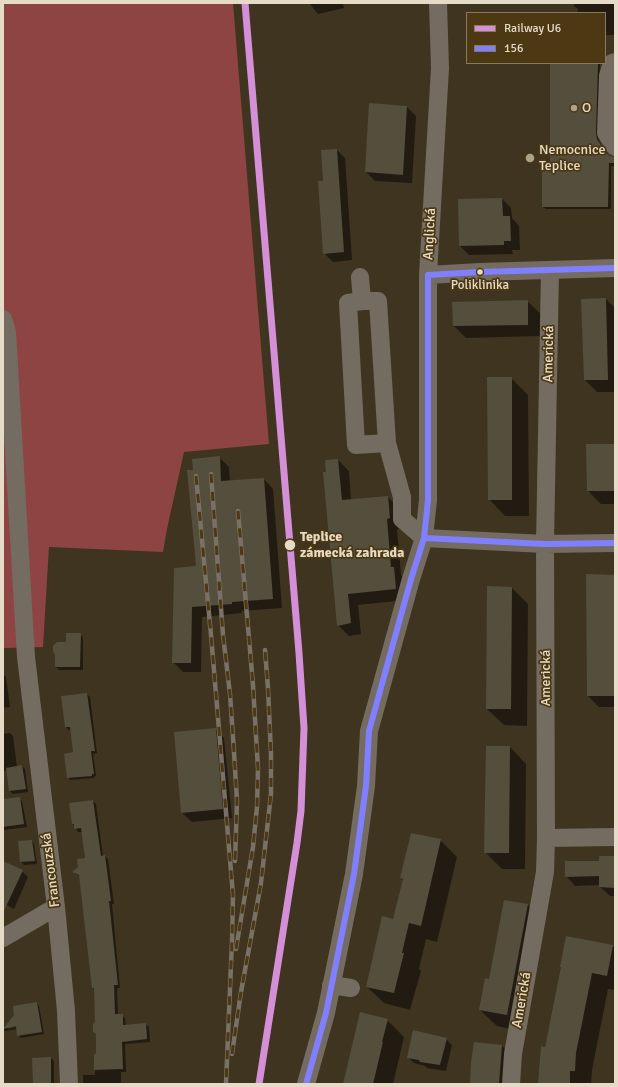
<!DOCTYPE html>
<html>
<head>
<meta charset="utf-8">
<style>
	body { margin:0 }
	#map { position:relative; width:618px; height:1087px; overflow:hidden; background:#3f3420; font-family:Signika,sans-serif }
	canvas { display:block }
	.frame { position:absolute; inset:0; border:4px solid #e6dbc7; pointer-events:none }
	.legend { position:absolute; left:466px; top:12px; width:140px; height:52px; box-sizing:border-box; background:#4c3813; border:1px solid #8a795b; margin:0; padding:5px 7px; list-style:none; font-size:12px; color:#e6dbc7 }
	.legend li { display:flex; align-items:center; gap:8px; height:20px }
	.legend b { width:20px; border:1px solid #8a795b }
</style>
</head>
<body>
<div id="map">
<canvas width="618" height="1087"></canvas>
<div class="frame"></div>
<ul class="legend">
<li><b style="height:5px;background:#d390d7"></b>Railway U6</li>
<li><b style="height:5px;background:#8080ff"></b>156</li>
</ul>
</div>
<script>
const ctx = document.querySelector('canvas').getContext('2d');
ctx.lineJoin = 'round';
function paint(path, color) {
  ctx.fillStyle = color;
  ctx.fill(path, 'evenodd');
}
function poly(rows) {
  const path = new Path2D();
  for (const r of rows) {
    path.moveTo(r[0], r[1]);
    for (let i = 2; i < r.length; i += 2) path.lineTo(r[i], r[i + 1]);
  }
  return path;
}
function stroke(path, color, width, dash) {
  ctx.strokeStyle = color;
  ctx.lineWidth = width;
  ctx.lineCap = dash ? 'butt' : 'round';
  ctx.setLineDash(dash || []);
  ctx.stroke(path);
}
function write(font, color, halo, rows, align = 'center') {
  ctx.font = font + ' Signika,sans-serif';
  ctx.lineWidth = 3.5;
  ctx.setLineDash([]);
  ctx.textBaseline = 'middle';
  ctx.strokeStyle = halo;
  ctx.fillStyle = color;
  for (const [text, x, y, turn = 0] of rows) {
    ctx.save();
    ctx.translate(x, y);
    ctx.rotate((+turn || 0) * Math.PI / 180);
    ctx.textAlign = isNaN(turn) ? turn : align;
    if (halo) ctx.strokeText(text, 0, 0);
    ctx.fillText(text, 0, 0);
    ctx.restore();
  }
}
const green = poly([
	[3,3,233,3,269,444,184,452,167,529,163,552,49,547,43,647,3,648]
]);
const shadow = poly([
	[309,3,343,3,344,8,318,14],
	[574,3,615,3,615,35,605,35,605,13,577,13,578,9,574,6],
	[551,63,600,63,598,137,600,143,608,156,615,160,615,166,611,166,611,209,546,209,543,207,550,164],
	[407,107,416,116,412,183,375,181,366,172],
	[337,150,345,158,352,260,333,262,324,253,324,182],
	[502,199,511,208,512,218,519,226,520,250,512,250,513,254,469,255,460,246,459,200],
	[606,299,615,308,615,392,597,392,585,380],
	[527,301,540,313,540,336,466,338,454,326],
	[511,378,528,395,529,516,505,516,489,499],
	[615,445,615,504,601,504,588,491],
	[219,457,229,467,230,481,264,479,273,489,282,608,241,611,242,613,202,617,201,672,183,672,173,662,197,567,194,471],
	[338,460,349,471,351,500,388,497,398,507,400,529,397,529,401,575,405,579,406,600,358,605,361,634,349,636,338,625],
	[587,575,615,576,615,707,599,707,588,696],
	[512,588,528,604,527,726,504,725,487,709],
	[80,634,83,637,83,670,59,670,56,667,56,654,67,643],
	[3,674,6,677,10,707,3,708],
	[87,694,90,697,97,753,93,754,96,776,94,777,94,778,70,780,68,777,75,753,71,730,69,730,66,727],
	[215,729,224,738,232,818,192,822,182,813],
	[10,733,13,736,17,767,22,766,25,769,28,792,13,794,10,791,8,770,3,771,3,734],
	[510,747,526,764,525,869,502,869,485,852],
	[19,798,22,801,27,827,3,830,3,800],
	[93,801,96,804,103,856,105,856,108,859,114,904,112,904,120,988,117,988,118,1015,122,1015,125,1018,126,1025,145,1024,149,1027,150,1042,125,1044,126,1072,121,1072,121,1084,83,1084,83,1075,95,1075,95,1055,97,1053,95,990,93,988,81,877,73,872,86,859,83,832,78,832,73,824],
	[440,840,457,857,437,942,426,939,419,969,421,971,410,1010,384,1003,367,987,394,920,403,880,401,878],
	[32,841,34,844,37,864,24,865,21,862,19,842],
	[615,857,615,896,610,896,600,887,600,885,575,886,566,876,600,862],
	[3,862,22,871,28,877,14,909,3,903],
	[505,901,528,905,545,922,523,1032,497,1026,480,1010,489,980],
	[613,946,615,948,615,990,608,989,592,1070,591,1084,539,1084,545,1048,562,967],
	[37,1003,39,1006,44,1034,21,1038,18,1035,17,1029,5,1031,3,1029,15,1016],
	[20,1025,21,1026,7,1029,9,1027],
	[387,1020,404,1037,393,1084,344,1084],
	[446,1039,452,1045,446,1071,427,1068,425,1066,414,1063,408,1057],
	[475,1043,502,1046,519,1063,517,1084,471,1084],
	[51,1058,54,1061,54,1084,19,1084,34,1084]
]);
const building = poly([
	[550,63,598,63,596,133,597,139,606,153,610,156,614,157,614,163,609,163,608,207,542,207,542,163,550,163],
	[369,103,407,106,403,175,365,172],
	[337,149,344,252,323,254,318,181,323,181,321,150],
	[502,198,503,216,510,216,511,241,504,241,504,245,459,246,458,199],
	[606,298,608,380,584,380,581,299],
	[528,300,528,325,453,326,452,302],
	[487,377,512,377,512,500,488,500],
	[586,444,615,444,615,491,587,491],
	[220,456,221,481,264,478,273,599,232,602,232,604,192,607,191,663,172,663,174,568,196,566,187,470,193,470,192,459],
	[338,459,342,500,388,496,390,518,387,519,391,567,394,567,396,589,348,594,351,623,337,626,323,472,326,472,325,460],
	[586,574,615,575,615,696,587,696],
	[487,586,512,587,511,709,486,709],
	[66,633,81,633,80,667,55,667,55,654,53,652,53,646,57,642,66,642],
	[87,693,95,751,91,751,94,774,92,774,92,776,67,778,64,754,73,752,70,727,65,727,61,696],
	[216,728,223,809,181,813,174,732],
	[486,746,510,746,509,853,484,853],
	[22,765,26,789,9,791,6,768],
	[20,797,24,824,3,827,3,799],
	[93,800,101,856,105,855,111,901,109,901,118,985,114,985,115,1014,123,1014,123,1025,146,1023,147,1039,122,1042,123,1069,94,1070,94,1055,96,1053,96,1034,93,1032,93,1024,95,1022,94,988,92,988,79,875,72,872,78,867,77,859,85,858,81,828,74,829,74,824,72,824,69,803],
	[411,833,441,839,421,926,409,923,402,953,404,953,394,993,366,987,382,916,393,919,403,879,400,878],
	[32,840,35,861,20,862,18,841],
	[599,856,615,856,615,888,599,887,599,876,565,877,565,861,599,861],
	[3,861,23,870,3,913],
	[504,900,528,904,507,1015,479,1010,485,978,489,979],
	[566,936,613,945,607,976,592,973,576,1053,575,1071,570,1071,570,1084,538,1084,541,1046,545,1047,561,967,560,967],
	[37,1002,42,1032,17,1036,16,1026,3,1029,14,1015,13,1006],
	[360,1012,388,1019,382,1042,383,1042,373,1084,343,1084],
	[413,1030,447,1038,440,1065,420,1062,419,1060,407,1058],
	[474,1042,502,1045,499,1084,470,1084,471,1062],
	[51,1057,51,1084,33,1084,32,1058]
]);
const minor = poly([
	[615,62,612,63,608,76,606,133,615,147],
	[428,275,480,272,615,268],
	[360,277,362,301,378,301,387,443,402,497,402,519,424,538],
	[362,301,348,303,356,445,387,443],
	[3,319,7,332,26,657,56,907,66,1011,69,1084],
	[424,538,545,544,615,543],
	[546,838,615,837],
	[3,938,56,907],
	[331,985,351,988],
	[306,1084,326,1013,354,874,366,786,369,731,411,579,424,538,428,500,428,275,440,68,438,3],
	[511,1084,513,1054,545,872,546,838,545,544,550,270]
]);
const rail = poly([
	[211,474,223,635,230,694,234,752,237,801,235,861],
	[196,476,211,635,233,895,232,941,226,1084],
	[236,949,253,847,257,807,258,769,253,685,238,511],
	[232,1054,241,992,261,883,271,794,271,754,268,688,265,650]
]);
const bus1 = poly([
	[424,538,545,544,615,543],
	[306,1084,326,1013,354,874,366,786,369,731,411,579,424,538,428,500,428,275,480,272,615,268]
]);
const rail1 = poly([
	[245,3,299,653,304,728,301,811,297,843,259,1084]
]);
const markers = [
	[574,108,4,"#aca18d"],
	[530,158,5,"#aca18d"],
	[480,272,3.5,"#e6dbc7"],
	[290,545,6,"#e6dbc7"]
];
const busNames = [
	["Poliklinika",480,286]
];
const poiNames = [
	["O",582,108],
	["Nemocnice",539,150],
	["Teplice",539,166]
];
const streetNames = [
	["Anglická",430,234,-87],
	["Americká",549,354,-89],
	["Americká",546,678,-90],
	["Francouzská",51,870,-97],
	["Americká",522,1000,-80]
];
const stopNames = [
	["Teplice",300,537],
	["zámecká zahrada",300,553]
];
paint(green, '#8e4443');
paint(shadow, '#0007');
paint(building, '#544e3c');
stroke(minor, '#746c60', 18);
stroke(rail, '#797165', 4.5);
stroke(rail, '#4c3813', 3, [9]);
stroke(bus1, '#8080ff', 6);
stroke(rail1, '#d390d7', 7);
for (const [x, y, r, color] of markers) {
  const dot = new Path2D();
  dot.arc(x, y, r, 0, 2 * Math.PI);
  ctx.fillStyle = color;
  ctx.fill(dot);
  stroke(dot, '#4c3813', 1.5);
}
write('13px', '#e6dbc7', '#4c3813', busNames);
write('14px', '#e6dbc7', '#4c3813', poiNames, 'left');
write('14px', '#e6dbc7', '#4c3813', streetNames);
write('bold 14px', '#e6dbc7', '#4c3813', stopNames, 'left');
</script>
</body>
</html>
